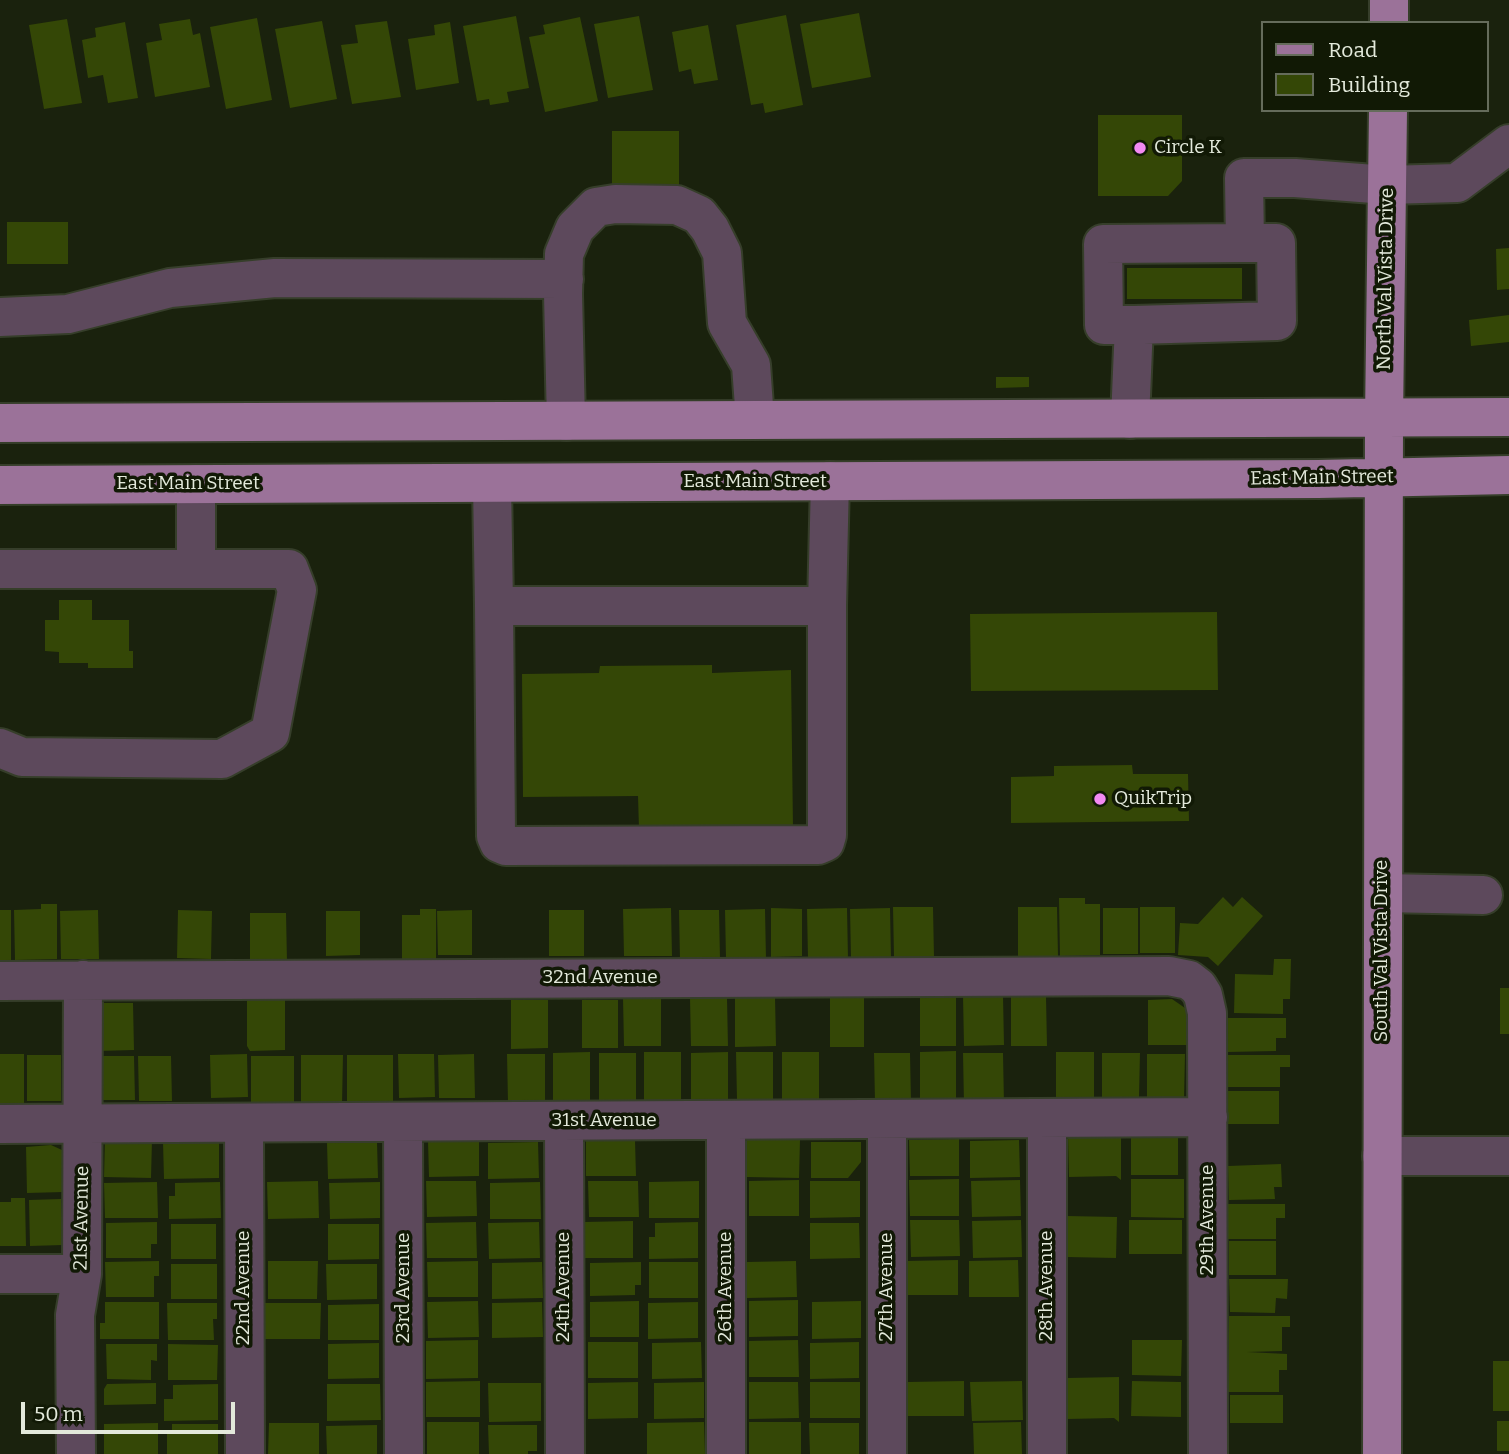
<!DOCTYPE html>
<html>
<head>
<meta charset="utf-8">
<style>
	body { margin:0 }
	#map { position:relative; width:1509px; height:1454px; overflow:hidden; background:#1a220d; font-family:Bitter,serif }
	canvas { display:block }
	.legend { position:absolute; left:1261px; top:21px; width:228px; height:91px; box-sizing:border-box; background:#111905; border:2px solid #656c5b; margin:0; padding:9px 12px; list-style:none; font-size:21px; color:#e3e9db }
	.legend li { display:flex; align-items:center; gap:14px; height:35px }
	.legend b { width:35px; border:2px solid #656c5b }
	.scale { position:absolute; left:21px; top:1402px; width:214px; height:32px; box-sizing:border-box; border:4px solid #e3e9db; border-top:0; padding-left:9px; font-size:21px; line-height:24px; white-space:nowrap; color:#e3e9db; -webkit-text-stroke:5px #111905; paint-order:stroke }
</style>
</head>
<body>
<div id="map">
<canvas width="1509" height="1454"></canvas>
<ul class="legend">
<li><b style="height:9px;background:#9b7299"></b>Road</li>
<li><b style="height:19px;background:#344706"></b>Building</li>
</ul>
<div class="scale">50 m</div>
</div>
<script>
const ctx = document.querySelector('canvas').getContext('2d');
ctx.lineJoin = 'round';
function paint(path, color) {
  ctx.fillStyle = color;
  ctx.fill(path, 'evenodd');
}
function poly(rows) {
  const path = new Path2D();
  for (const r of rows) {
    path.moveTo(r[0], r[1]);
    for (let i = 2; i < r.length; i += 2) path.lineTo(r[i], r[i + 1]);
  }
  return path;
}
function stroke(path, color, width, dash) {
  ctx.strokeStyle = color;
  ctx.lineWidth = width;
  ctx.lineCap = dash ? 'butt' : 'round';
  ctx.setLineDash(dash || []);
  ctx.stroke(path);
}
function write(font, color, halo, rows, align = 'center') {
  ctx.font = font + ' Bitter,serif';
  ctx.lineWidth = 7;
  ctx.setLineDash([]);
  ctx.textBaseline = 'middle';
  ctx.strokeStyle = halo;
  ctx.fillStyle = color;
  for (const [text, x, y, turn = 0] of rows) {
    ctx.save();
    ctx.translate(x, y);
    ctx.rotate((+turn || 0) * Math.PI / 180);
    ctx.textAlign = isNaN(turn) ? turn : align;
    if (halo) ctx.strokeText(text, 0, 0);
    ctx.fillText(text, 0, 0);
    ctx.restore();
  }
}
const building = poly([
	[859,13,871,77,812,88,800,24],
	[786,15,803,105,765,113,763,103,751,105,736,25],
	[516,16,529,88,507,92,509,102,490,105,489,99,477,101,463,26],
	[639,16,653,90,608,98,594,24],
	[580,17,598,101,545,112,529,37,545,34,543,25],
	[257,18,272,100,226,109,210,27],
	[67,19,82,103,44,109,29,25],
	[190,19,193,35,200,33,210,87,155,97,146,43,162,40,159,24],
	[322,21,337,99,290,108,275,29],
	[387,21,401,97,352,104,341,45,358,43,355,25],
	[125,22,138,98,108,103,103,75,88,78,82,40,96,37,95,28],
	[450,22,459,83,416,90,408,39,435,35,434,25],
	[708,25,718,80,694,84,691,69,679,72,672,32],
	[1098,115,1182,115,1182,181,1168,196,1098,196],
	[612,131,679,131,679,186,612,186],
	[7,222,68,222,68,264,7,264],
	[1509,248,1509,289,1497,290,1496,249],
	[1127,268,1242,268,1242,299,1127,299],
	[1509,315,1509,342,1471,346,1469,320],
	[996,377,1029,377,1029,387,996,388],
	[59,600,92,600,92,620,129,620,129,651,133,651,133,668,88,668,88,663,59,663,59,652,45,651,45,620,59,620],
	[1217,612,1218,690,971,691,970,614],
	[712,665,712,673,791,670,793,828,639,829,638,796,523,797,522,674,599,673,600,666],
	[1132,765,1133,774,1188,774,1189,821,1011,823,1011,777,1054,776,1054,766],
	[1223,897,1233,907,1242,897,1263,916,1218,966,1208,957,1178,955,1180,923,1198,924],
	[1059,898,1085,898,1085,904,1100,904,1100,955,1060,956],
	[41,904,57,904,57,959,15,960,14,910,41,909],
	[893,907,933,907,934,957,894,957],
	[1018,907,1057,907,1058,956,1018,956],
	[1140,907,1175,907,1175,953,1140,953],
	[671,908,672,956,624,956,623,909],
	[771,908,802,909,802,956,771,957],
	[847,908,848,958,808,959,807,909],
	[890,908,891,958,851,958,850,909],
	[1103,908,1138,908,1138,954,1103,954],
	[420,909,436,909,436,960,402,960,402,915,420,915],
	[765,909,766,959,726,959,725,910],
	[0,910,11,910,11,961,0,961],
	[98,910,99,959,61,959,60,911],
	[178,910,212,911,211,959,177,958],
	[472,910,472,955,438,955,437,911],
	[549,910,584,910,584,956,549,956],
	[679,910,719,910,720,959,680,960],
	[326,911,360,911,360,955,326,956],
	[250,913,286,913,287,962,250,963],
	[1274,959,1291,959,1290,999,1283,999,1283,1014,1234,1013,1235,974,1273,975],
	[1500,988,1509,988,1509,1034,1500,1034],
	[1003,995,1004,1045,964,1046,963,996],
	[247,996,285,996,285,1050,250,1051,247,1046],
	[735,996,775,996,776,1046,735,1047],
	[920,996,956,996,956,1046,920,1046],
	[1011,997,1046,997,1047,1046,1011,1046],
	[623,998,661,998,661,1046,624,1046],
	[690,998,727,998,728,1046,691,1046],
	[830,998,864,998,864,1047,830,1047],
	[1172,999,1188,1010,1190,1045,1148,1045,1148,1000],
	[511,1000,548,1000,548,1048,511,1049],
	[582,1000,618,1000,618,1048,582,1048],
	[96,1003,133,1003,134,1050,97,1051],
	[1227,1018,1286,1018,1286,1038,1276,1038,1276,1051,1227,1052],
	[956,1051,956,1101,920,1101,920,1052],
	[590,1052,590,1101,553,1101,553,1053],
	[644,1052,681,1052,681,1100,644,1100],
	[728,1052,728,1101,691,1101,691,1053],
	[736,1052,773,1052,773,1100,737,1100],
	[782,1052,819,1052,819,1100,782,1100],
	[1056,1052,1094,1052,1094,1097,1056,1097],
	[599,1053,636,1053,636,1101,599,1102],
	[874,1053,910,1053,911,1103,875,1103],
	[963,1053,1003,1053,1004,1104,964,1105],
	[1102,1053,1140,1053,1139,1098,1102,1097],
	[0,1054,24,1054,24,1107,0,1107],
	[247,1054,248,1097,211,1098,210,1055],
	[398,1054,434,1054,435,1097,399,1098],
	[474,1054,475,1098,439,1098,438,1055],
	[507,1054,545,1054,545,1103,508,1103],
	[1147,1054,1185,1054,1184,1099,1147,1098],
	[27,1055,61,1055,61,1101,27,1101],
	[301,1055,343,1055,342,1105,301,1105],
	[347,1055,393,1055,393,1104,347,1104],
	[1226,1055,1290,1055,1290,1067,1280,1067,1280,1087,1226,1087],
	[97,1056,134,1056,135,1100,97,1100],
	[138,1056,171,1056,172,1101,139,1101],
	[251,1056,294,1056,294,1105,251,1105],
	[1226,1091,1279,1091,1279,1124,1226,1124],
	[1121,1135,1121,1180,1116,1176,1069,1177,1068,1136],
	[1178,1137,1178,1175,1131,1175,1131,1138],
	[105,1139,152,1140,151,1178,104,1177],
	[747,1139,800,1140,799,1178,747,1177],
	[959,1139,959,1176,910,1176,909,1140],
	[479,1140,479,1176,429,1177,428,1141],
	[586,1140,635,1140,636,1176,586,1176],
	[1019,1140,1020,1177,970,1178,970,1141],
	[163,1142,219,1142,219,1178,164,1179],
	[377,1142,378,1178,328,1179,327,1143],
	[538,1142,539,1178,488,1179,488,1143],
	[811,1142,861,1142,861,1162,848,1178,811,1178],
	[51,1145,62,1150,64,1192,27,1193,26,1147],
	[1281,1164,1282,1187,1274,1187,1275,1199,1229,1200,1228,1166],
	[959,1179,959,1216,910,1216,909,1180],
	[1131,1179,1184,1179,1184,1218,1131,1217],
	[799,1180,799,1216,749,1216,749,1181],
	[1020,1180,1021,1216,972,1217,971,1181],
	[318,1181,319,1218,268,1219,267,1182],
	[426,1181,476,1181,477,1216,427,1217],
	[588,1181,638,1181,639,1217,589,1217],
	[699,1181,699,1218,649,1218,649,1182],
	[810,1181,860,1181,860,1217,810,1218],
	[157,1182,158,1218,105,1218,104,1183],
	[220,1182,221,1218,169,1219,169,1196,175,1196,175,1183],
	[380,1182,380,1218,330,1219,329,1183],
	[540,1182,541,1219,490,1219,490,1183],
	[11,1198,25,1198,26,1246,0,1246,0,1202,11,1202],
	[61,1199,63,1245,30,1246,29,1200],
	[1228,1204,1285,1204,1285,1218,1276,1218,1276,1239,1227,1239],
	[1067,1216,1117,1217,1116,1258,1067,1257],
	[910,1220,959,1220,960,1256,911,1257],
	[1021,1220,1022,1257,973,1258,972,1221],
	[1129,1220,1182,1220,1182,1254,1129,1254],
	[633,1221,633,1258,584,1258,584,1222],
	[157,1222,157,1244,151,1244,151,1258,106,1258,106,1223],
	[476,1222,477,1258,427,1258,426,1223],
	[539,1222,540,1258,489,1259,488,1223],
	[698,1222,698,1258,649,1259,649,1237,655,1237,655,1223],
	[810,1223,859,1223,860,1258,810,1259],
	[171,1224,216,1224,216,1259,171,1259],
	[328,1224,379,1224,379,1259,328,1260],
	[1229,1241,1276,1241,1276,1275,1229,1275],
	[958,1260,958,1295,906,1295,906,1261],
	[1018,1260,1019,1297,969,1297,969,1261],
	[159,1261,159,1276,154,1276,154,1297,106,1297,105,1262],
	[268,1261,318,1261,317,1299,268,1299],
	[478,1261,478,1297,428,1297,427,1262],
	[796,1261,797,1297,747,1298,747,1262],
	[542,1262,543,1298,492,1299,492,1263],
	[641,1262,641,1285,635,1285,635,1295,590,1296,590,1263],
	[649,1262,698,1262,698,1298,649,1298],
	[171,1264,217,1264,217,1299,171,1299],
	[326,1264,377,1264,377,1299,327,1300],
	[1229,1279,1288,1279,1287,1299,1276,1298,1275,1313,1230,1312],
	[798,1300,798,1336,749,1337,749,1301],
	[478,1301,479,1337,428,1338,427,1302],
	[639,1301,639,1337,590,1337,590,1302],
	[861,1301,861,1338,812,1339,812,1302],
	[105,1302,159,1302,159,1339,100,1339,100,1323,105,1323],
	[542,1302,543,1337,492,1338,492,1303],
	[698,1302,698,1338,648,1339,648,1303],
	[167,1303,217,1303,217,1319,213,1319,214,1340,168,1340],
	[264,1303,321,1303,320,1339,264,1339],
	[379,1304,379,1340,328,1340,328,1305],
	[1229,1316,1290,1316,1290,1327,1282,1327,1282,1351,1247,1352,1287,1354,1287,1370,1279,1370,1279,1392,1228,1392],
	[478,1340,478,1378,426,1379,426,1341],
	[798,1340,799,1377,749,1377,749,1341],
	[1132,1340,1182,1340,1181,1376,1132,1375],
	[588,1342,638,1342,638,1378,588,1378],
	[701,1342,702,1378,652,1379,652,1343],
	[859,1342,859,1378,810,1379,810,1343],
	[379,1343,379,1378,328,1379,328,1344],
	[106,1344,157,1344,157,1361,151,1360,151,1380,107,1379],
	[168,1344,218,1345,217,1380,168,1380],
	[1493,1361,1509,1361,1509,1411,1493,1411],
	[1119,1377,1119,1422,1114,1418,1067,1419,1067,1378],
	[480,1381,480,1417,426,1417,426,1382],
	[964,1381,964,1416,908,1416,908,1382],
	[1022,1381,1023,1420,972,1421,970,1382],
	[1132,1381,1181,1382,1181,1417,1131,1416],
	[638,1382,638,1418,588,1419,588,1383],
	[704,1382,704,1418,654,1419,654,1383],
	[749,1382,798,1382,799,1418,749,1419],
	[810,1382,860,1382,860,1418,810,1418],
	[156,1383,156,1404,104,1405,104,1389,107,1384],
	[488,1383,541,1383,541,1421,489,1422],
	[218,1384,218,1420,164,1421,164,1399,173,1399,173,1385],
	[327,1384,380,1384,381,1420,327,1421],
	[1230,1395,1283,1395,1283,1423,1230,1423],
	[1497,1421,1509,1421,1509,1451,1497,1451],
	[427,1422,479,1422,479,1454,427,1454],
	[704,1422,705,1454,647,1454,647,1423],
	[749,1422,801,1422,801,1454,749,1454],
	[1021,1422,1022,1454,974,1454,973,1423],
	[158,1423,158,1454,104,1454,104,1424],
	[269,1423,319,1423,319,1454,268,1454],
	[809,1423,859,1423,859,1454,810,1454],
	[172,1424,218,1424,218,1454,167,1454,167,1430,172,1430],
	[377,1425,377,1454,327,1454,326,1426],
	[488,1425,537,1425,537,1451,528,1451,528,1454,489,1454]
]);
const minor = poly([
	[0,317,68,314,170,288,275,278,564,279],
	[1134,325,1277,321,1276,243,1245,243],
	[1130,419,1134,325,1104,325,1103,244,1245,243,1244,178,1295,178,1387,185,1457,183,1509,144],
	[566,421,563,294,564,254,575,228,596,207,615,204,677,205,699,215,710,229,722,253,727,323,751,365,755,420],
	[492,483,494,606,827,606,830,481],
	[196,484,196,569],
	[0,569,289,569,297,590,270,733,222,759,22,757,0,748],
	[494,606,496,836,499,843,506,846,818,845,825,842,827,835,827,606],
	[1383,893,1483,895],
	[0,981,1169,976,1189,980,1198,987,1203,995,1207,1013,1208,1454],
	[887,1119,887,1454],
	[1047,1119,1047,1454],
	[726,1120,726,1454],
	[564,1121,565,1454],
	[403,1122,404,1454],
	[244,1123,245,1454],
	[0,1124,1208,1117],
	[1382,1156,1509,1156],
	[0,1274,82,1274],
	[76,1454,75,1315,82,1274,83,980]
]);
const major = poly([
	[1389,23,1389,0],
	[0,423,1509,417],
	[0,485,1318,479,1509,475],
	[1382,1454,1384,418,1388,110]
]);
const markers = [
	[1140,148,7,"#f38af2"],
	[1100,799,7,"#f38af2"]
];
const poiNames = [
	["Circle K",1154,148],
	["QuikTrip",1114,799]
];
const streetNames = [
	["North Val Vista Drive",1386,279,-89],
	["East Main Street",1322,478,-1],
	["East Main Street",755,482],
	["East Main Street",188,484],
	["South Val Vista Drive",1382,951,-90],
	["32nd Avenue",600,978],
	["31st Avenue",604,1121],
	["21st Avenue",82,1218,-89],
	["29th Avenue",1208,1220,-90],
	["28th Avenue",1047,1286,-90],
	["24th Avenue",564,1287,-90],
	["26th Avenue",726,1287,-90],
	["27th Avenue",887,1287,-90],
	["22nd Avenue",244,1288,-90],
	["23rd Avenue",404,1288,-90]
];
paint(building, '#344706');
stroke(minor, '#363e2a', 42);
stroke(major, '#363e2a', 42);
stroke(minor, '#5d495c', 38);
stroke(major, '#9b7299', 38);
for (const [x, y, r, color] of markers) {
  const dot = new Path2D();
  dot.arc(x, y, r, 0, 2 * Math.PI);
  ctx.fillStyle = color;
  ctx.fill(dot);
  stroke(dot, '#111905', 2.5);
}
write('19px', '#e3e9db', '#111905', poiNames, 'left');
write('19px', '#e3e9db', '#111905', streetNames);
</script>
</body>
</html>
